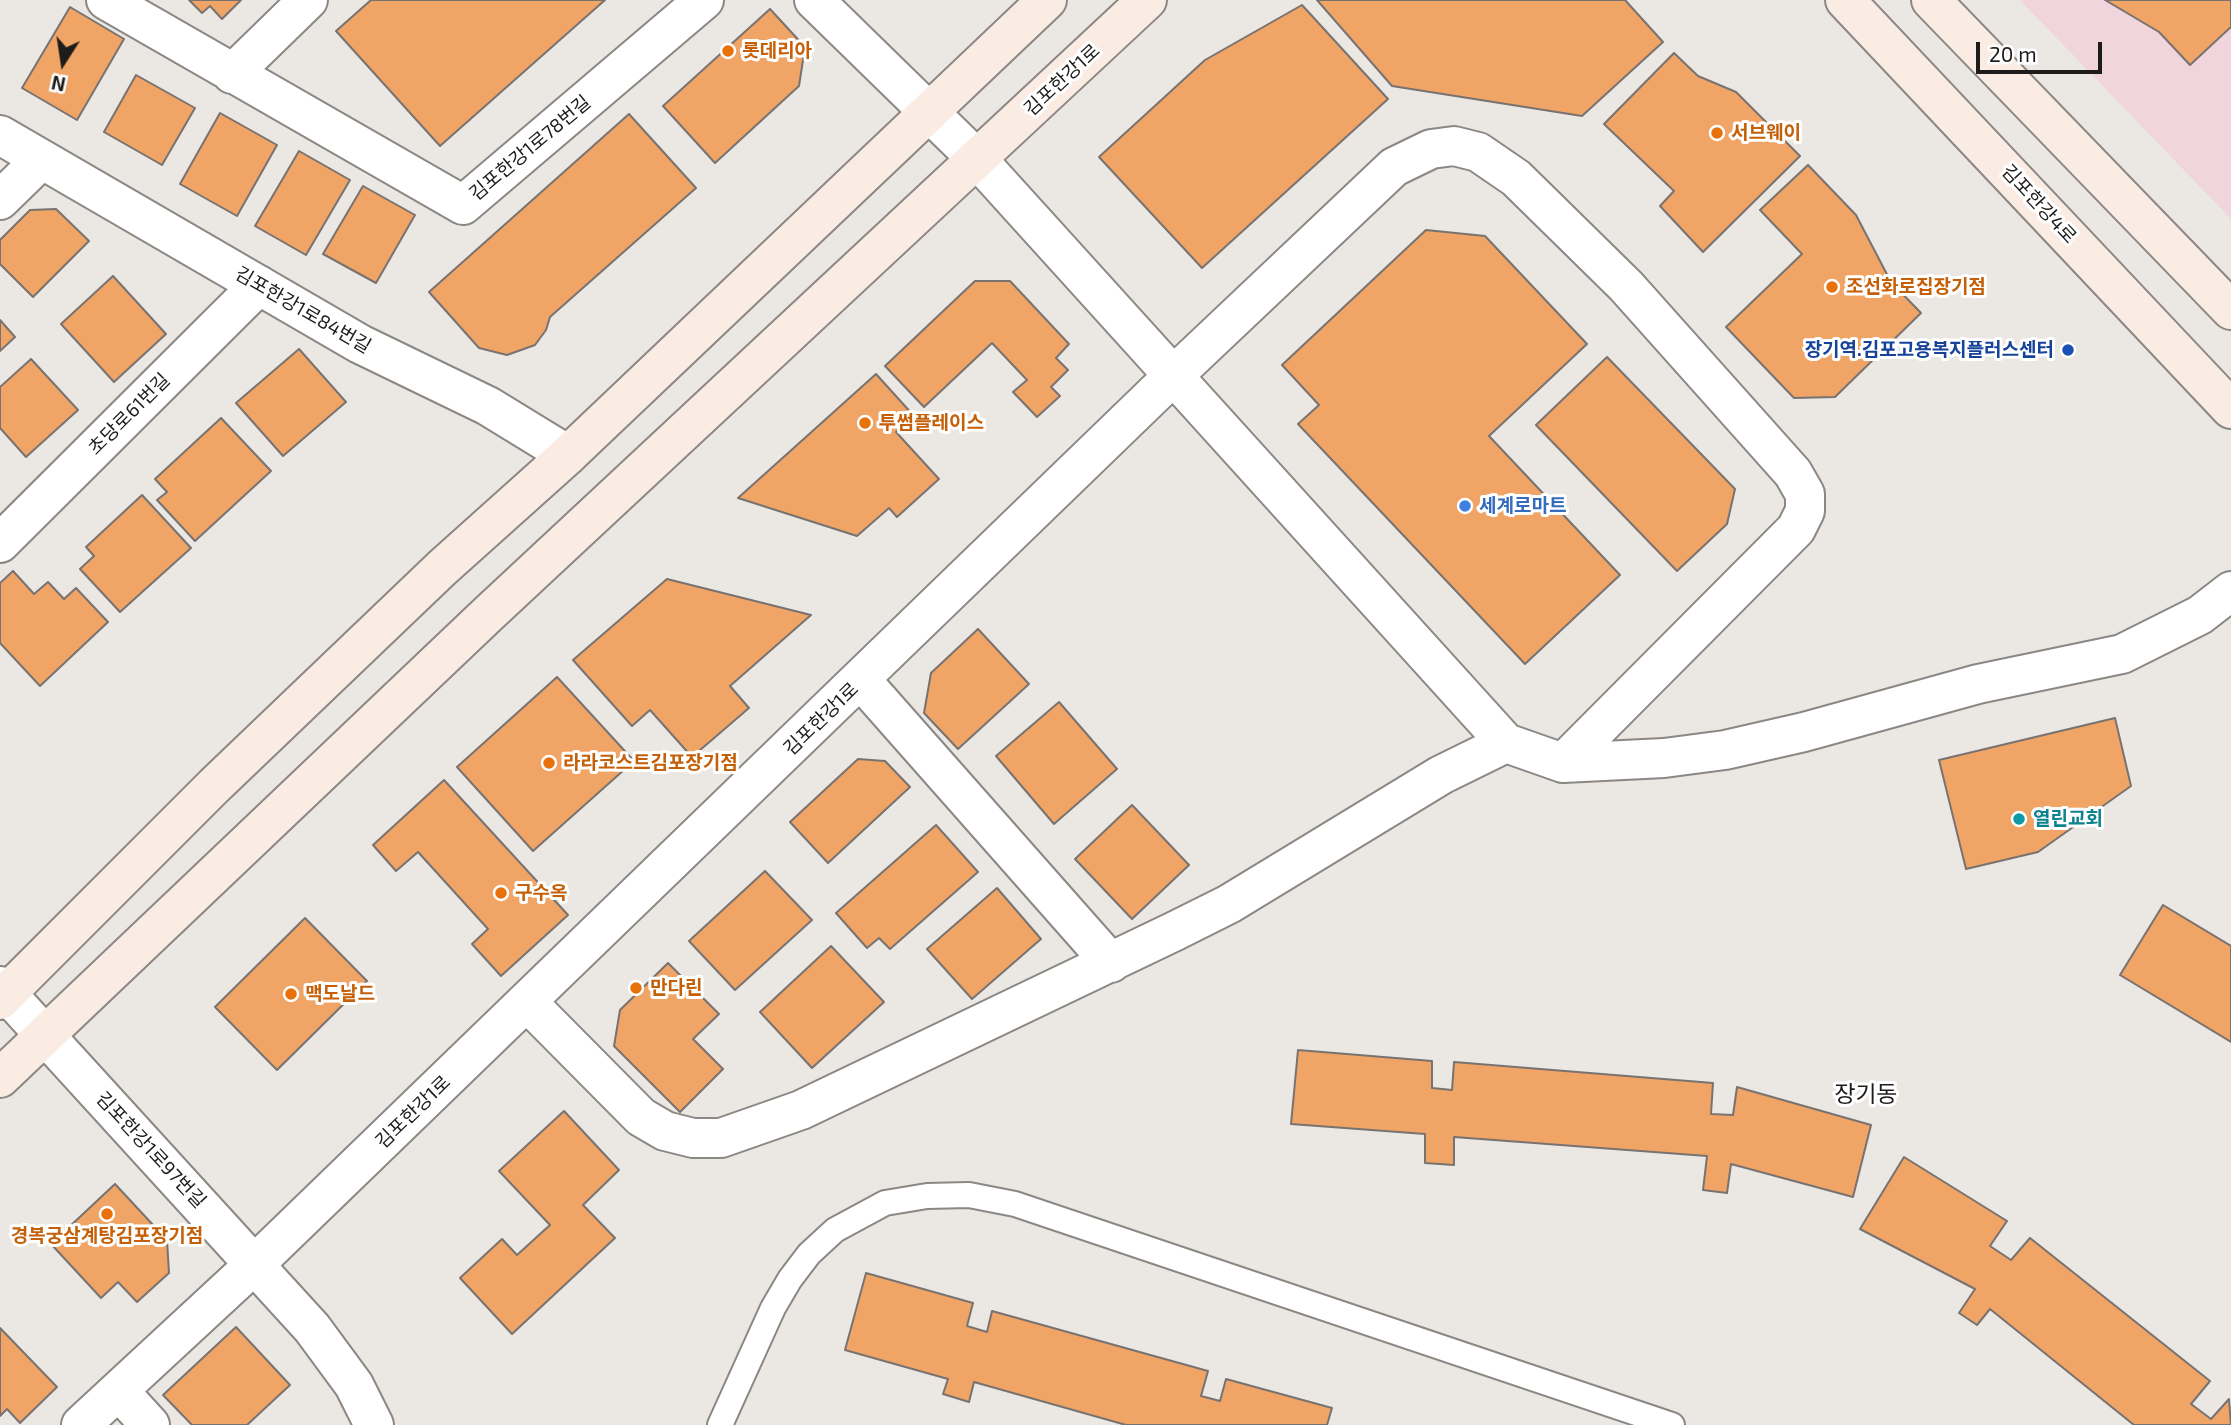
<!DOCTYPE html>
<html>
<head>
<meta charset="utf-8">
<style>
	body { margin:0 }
	#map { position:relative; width:2231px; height:1425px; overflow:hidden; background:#ebe7e3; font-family:"Exo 2",sans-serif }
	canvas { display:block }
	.north { position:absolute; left:28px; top:28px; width:70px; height:70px; -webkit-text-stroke:5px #fff; paint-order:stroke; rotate:192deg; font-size:19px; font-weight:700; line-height:28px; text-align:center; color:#1e1c1b }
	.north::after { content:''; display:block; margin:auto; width:24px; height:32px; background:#1e1c1b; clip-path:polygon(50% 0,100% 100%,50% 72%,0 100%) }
	.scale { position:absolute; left:1976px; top:42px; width:126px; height:32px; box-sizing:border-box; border:4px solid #1e1c1b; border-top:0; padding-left:9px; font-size:21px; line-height:24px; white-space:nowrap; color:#1e1c1b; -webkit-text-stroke:5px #fff; paint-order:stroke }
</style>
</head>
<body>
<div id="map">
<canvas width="2231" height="1425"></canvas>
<div class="north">N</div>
<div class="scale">20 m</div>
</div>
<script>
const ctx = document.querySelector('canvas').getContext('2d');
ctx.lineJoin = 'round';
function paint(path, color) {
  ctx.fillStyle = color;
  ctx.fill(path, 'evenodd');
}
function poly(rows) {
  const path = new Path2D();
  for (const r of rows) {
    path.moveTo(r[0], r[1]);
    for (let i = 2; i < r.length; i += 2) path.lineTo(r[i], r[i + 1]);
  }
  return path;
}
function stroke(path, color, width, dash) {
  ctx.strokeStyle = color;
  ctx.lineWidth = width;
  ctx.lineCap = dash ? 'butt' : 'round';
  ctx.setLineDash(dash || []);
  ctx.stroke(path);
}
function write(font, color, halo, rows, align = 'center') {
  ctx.font = font + ' "Exo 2","Noto Sans KR",sans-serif';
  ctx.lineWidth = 6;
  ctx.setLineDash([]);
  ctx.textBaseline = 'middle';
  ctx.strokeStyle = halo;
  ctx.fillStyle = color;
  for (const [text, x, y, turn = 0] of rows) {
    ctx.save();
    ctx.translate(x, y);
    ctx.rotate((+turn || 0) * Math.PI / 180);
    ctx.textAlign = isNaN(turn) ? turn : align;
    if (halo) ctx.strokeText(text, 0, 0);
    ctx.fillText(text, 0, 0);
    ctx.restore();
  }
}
const commercial = poly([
	[2020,0,2231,0,2231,219]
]);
const building = poly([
	[189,0,241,0,222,19,210,6,202,13,189,0],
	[371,0,605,0,440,146,336,31,371,0],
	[1317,0,1625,0,1663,42,1582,116,1392,86,1317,0],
	[2105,0,2231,0,2231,27,2190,65,2159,32,2105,0],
	[1302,5,1388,99,1202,268,1099,157,1205,60,1302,5],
	[70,7,124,39,77,120,22,88,70,7],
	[770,9,805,47,799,86,715,163,663,106,770,9],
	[1674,53,1698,76,1736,92,1800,156,1703,252,1660,206,1674,191,1604,124,1674,53],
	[136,75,195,108,162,165,104,132,136,75],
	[220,113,277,145,237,216,180,184,220,113],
	[629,114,696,188,550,317,546,330,535,345,507,355,479,348,429,292,629,114],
	[299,151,350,180,306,255,255,226,299,151],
	[1808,165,1856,215,1891,282,1921,313,1835,397,1794,398,1726,327,1802,254,1760,210,1808,165],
	[363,186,415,215,376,283,323,254,363,186],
	[56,209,89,241,33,297,0,264,0,240,30,210,56,209],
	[1426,230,1485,236,1587,344,1489,436,1620,575,1525,664,1298,424,1319,405,1282,365,1426,230],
	[113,276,166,334,114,382,61,324,113,276],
	[975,281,1010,281,1069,344,1056,358,1068,370,1051,387,1060,396,1037,417,1013,392,1027,380,992,343,924,407,885,366,975,281],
	[0,320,15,337,0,351,0,320],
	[299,349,346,402,283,456,236,403,299,349],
	[1607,357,1735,489,1727,524,1677,571,1536,425,1607,357],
	[31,359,78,410,26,457,0,428,0,387,31,359],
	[876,374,914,416,896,432,939,479,897,517,889,508,857,536,738,498,876,374],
	[221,418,271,471,195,541,157,500,167,492,155,479,221,418],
	[142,495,191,548,120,612,80,569,94,556,86,547,142,495],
	[13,571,34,594,48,582,64,599,76,588,108,622,40,686,0,643,0,583,13,571],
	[667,579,811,615,730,686,749,708,692,757,650,710,632,726,573,660,667,579],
	[978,629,1029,684,958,749,924,713,931,673,978,629],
	[557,677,634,761,533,851,457,767,557,677],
	[1059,702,1117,769,1054,824,996,756,1059,702],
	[2115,718,2131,786,2038,852,1966,869,1939,760,2115,718],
	[858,759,885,761,910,787,828,863,790,822,858,759],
	[444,780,568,915,501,976,472,944,488,929,418,852,396,871,373,845,444,780],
	[1132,805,1189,865,1132,919,1075,859,1132,805],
	[936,825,978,872,890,949,879,938,867,948,836,913,936,825],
	[765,871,812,920,735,990,689,941,765,871],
	[997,888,1041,939,972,999,927,949,997,888],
	[2163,905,2231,946,2231,1042,2120,975,2163,905],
	[305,918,367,981,277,1070,215,1007,305,918],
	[831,946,884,1002,812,1068,760,1012,831,946],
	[668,963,719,1014,693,1039,723,1069,680,1112,614,1046,620,1010,668,963],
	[1298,1050,1432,1061,1432,1088,1452,1090,1454,1062,1713,1083,1711,1114,1733,1115,1737,1087,1871,1125,1853,1197,1731,1164,1727,1193,1703,1190,1707,1156,1454,1137,1454,1165,1425,1163,1425,1134,1291,1124,1298,1050],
	[564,1111,619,1170,583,1205,615,1238,512,1334,460,1278,502,1239,517,1255,550,1225,499,1171,564,1111],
	[1904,1157,2007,1221,1990,1246,2011,1260,2030,1238,2210,1381,2191,1404,2211,1419,2229,1399,2231,1425,2134,1425,1990,1309,1977,1325,1959,1313,1975,1289,1860,1229,1904,1157],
	[115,1184,167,1240,169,1273,137,1302,118,1282,101,1298,51,1244,115,1184],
	[866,1273,973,1303,967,1326,987,1332,992,1311,1208,1371,1201,1396,1220,1401,1226,1379,1332,1408,1327,1425,1126,1425,974,1382,969,1402,943,1394,948,1379,845,1350,866,1273],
	[236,1327,290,1385,247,1425,192,1425,163,1395,236,1327],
	[0,1328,57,1387,20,1423,7,1409,0,1416,0,1328]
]);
const lane = poly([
	[720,1425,773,1308,790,1279,809,1254,835,1230,885,1203,927,1196,969,1195,1015,1204,1672,1425]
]);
const street = poly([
	[106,0,463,205,704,0],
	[814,0,977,159,1506,743,1563,763,1664,758,1725,750,1804,732,1978,684,2122,654,2200,615,2231,591],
	[232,74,308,0],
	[0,135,360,344,488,406,568,455],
	[0,200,40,161],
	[0,543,259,285],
	[861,680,1111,963],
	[0,986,312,1328,354,1385,374,1425],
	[527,1002,641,1117,665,1131,693,1138,721,1138,801,1110,1175,931,1229,904,1441,775,1506,743],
	[119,1391,150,1425],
	[81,1425,256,1263,1173,376,1394,167,1431,149,1454,146,1478,152,1516,178,1626,286,1793,473,1805,494,1805,511,1796,529,1563,763]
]);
const secondary = poly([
	[1845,0,2231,409],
	[1931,0,2231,310],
	[0,1000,214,786,442,568,568,455,1047,0],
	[0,1078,487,615,1147,0]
]);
const markers = [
	[728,51,7,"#e8710a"],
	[1717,133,7,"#e8710a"],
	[1832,287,7,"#e8710a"],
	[2068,350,7,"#1a4fb4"],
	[865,423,7,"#e8710a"],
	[1465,506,7,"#3f7fe0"],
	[549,763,7,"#e8710a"],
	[2019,819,7,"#0f9aa8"],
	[501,893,7,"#e8710a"],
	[636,988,7,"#e8710a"],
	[291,994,7,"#e8710a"],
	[107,1214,7,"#e8710a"]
];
const foodNames = [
	["롯데리아",742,51],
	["서브웨이",1731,133],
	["조선화로집장기점",1846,287],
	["투썸플레이스",879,423],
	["라라코스트김포장기점",563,763],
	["구수옥",515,893],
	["만다린",650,988],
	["맥도날드",305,994],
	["경복궁삼계탕김포장기점",107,1236,"center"]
];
const streetNames = [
	["김포한강1로",1062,80,-43],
	["김포한강1로78번길",530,148,-40],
	["김포한강4로",2039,204,47],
	["김포한강1로84번길",303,310,30],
	["초당로61번길",129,414,-45],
	["김포한강1로",821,719,-44],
	["김포한강1로",413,1112,-44],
	["김포한강1로97번길",151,1150,47]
];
const transitNames = [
	["장기역.김포고용복지플러스센터",2054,350]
];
const shopNames = [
	["세계로마트",1479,506]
];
const cultureNames = [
	["열린교회",2033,819]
];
const quarterNames = [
	["장기동",1866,1094]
];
paint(commercial, '#f0d6dc');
paint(building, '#f0a465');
stroke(building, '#787370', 2);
stroke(lane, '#8b8784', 28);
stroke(street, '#8b8784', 42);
stroke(secondary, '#8b8784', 42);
stroke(lane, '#fff', 24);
stroke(street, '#fff', 38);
stroke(secondary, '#fbece3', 38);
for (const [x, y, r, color] of markers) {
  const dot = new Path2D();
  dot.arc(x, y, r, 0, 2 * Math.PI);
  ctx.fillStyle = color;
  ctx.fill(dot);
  stroke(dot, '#fff', 2.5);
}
write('bold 19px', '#c56008', '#fff', foodNames, 'left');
write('19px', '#1e1c1b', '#fff', streetNames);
write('bold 19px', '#164399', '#fff', transitNames, 'right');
write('bold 19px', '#366cbe', '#fff', shopNames, 'left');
write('bold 19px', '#0d838f', '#fff', cultureNames, 'left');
write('23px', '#1e1c1b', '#fff', quarterNames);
</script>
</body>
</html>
